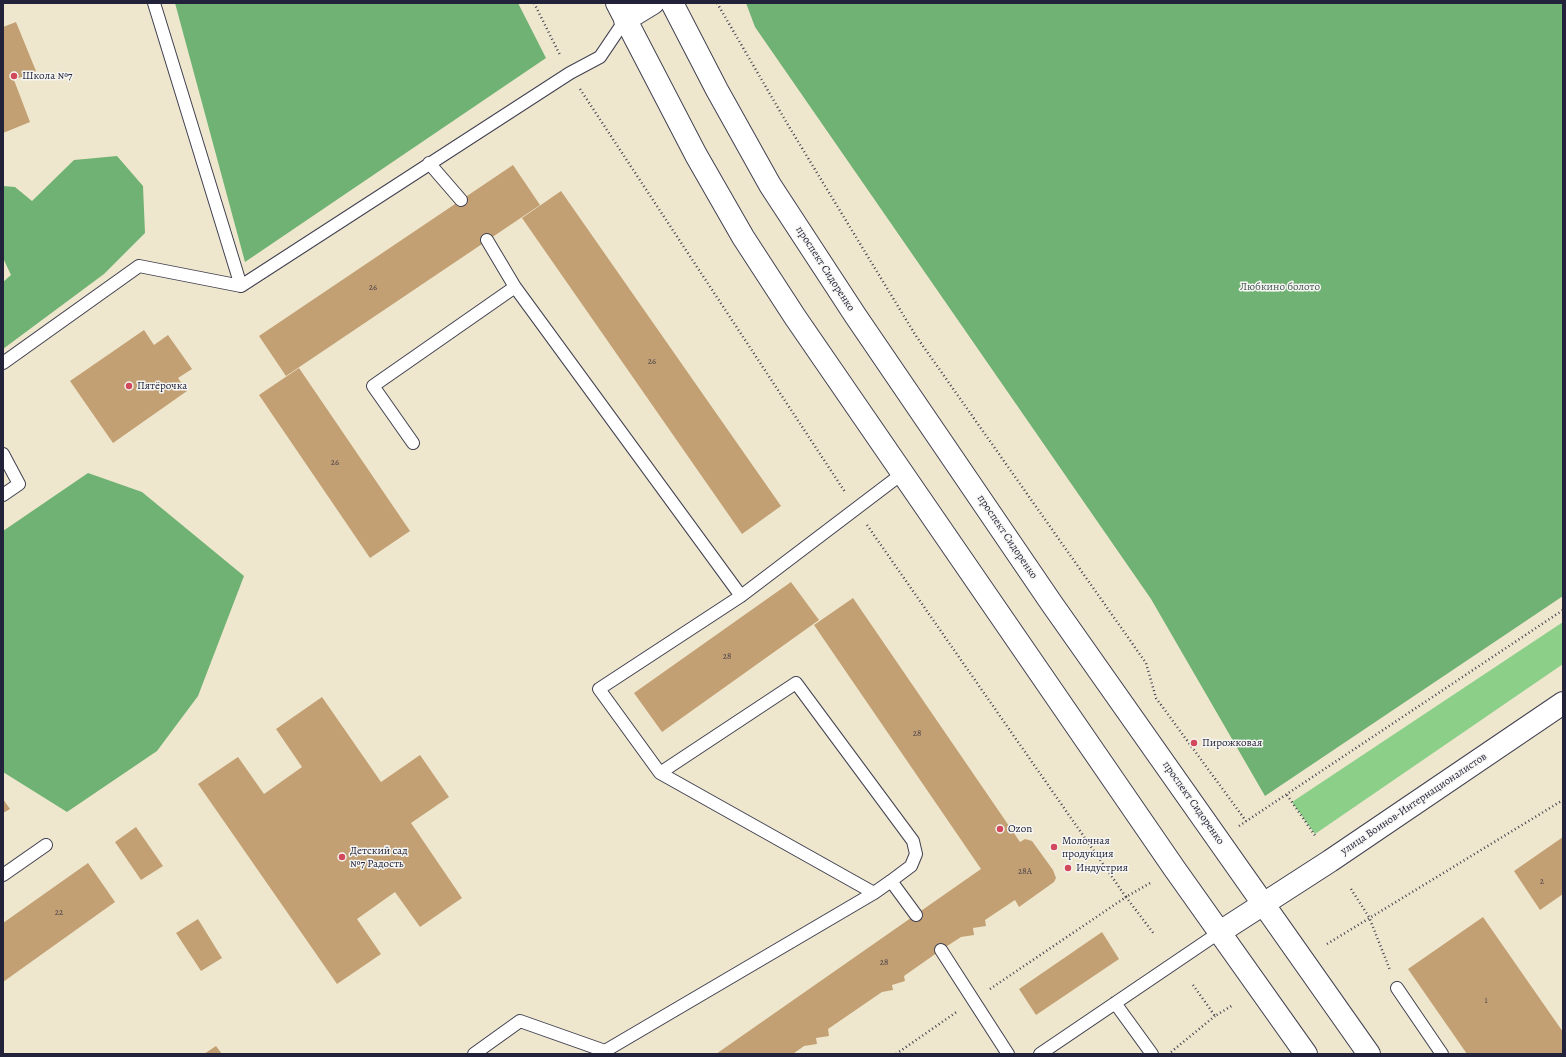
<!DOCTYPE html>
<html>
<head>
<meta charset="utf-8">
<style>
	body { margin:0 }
	#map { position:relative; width:1566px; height:1057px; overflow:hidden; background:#eee7cd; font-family:Alegreya,serif }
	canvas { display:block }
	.frame { position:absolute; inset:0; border:4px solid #22223b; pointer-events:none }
</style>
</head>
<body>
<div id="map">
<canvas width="1566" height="1057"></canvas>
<div class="frame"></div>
</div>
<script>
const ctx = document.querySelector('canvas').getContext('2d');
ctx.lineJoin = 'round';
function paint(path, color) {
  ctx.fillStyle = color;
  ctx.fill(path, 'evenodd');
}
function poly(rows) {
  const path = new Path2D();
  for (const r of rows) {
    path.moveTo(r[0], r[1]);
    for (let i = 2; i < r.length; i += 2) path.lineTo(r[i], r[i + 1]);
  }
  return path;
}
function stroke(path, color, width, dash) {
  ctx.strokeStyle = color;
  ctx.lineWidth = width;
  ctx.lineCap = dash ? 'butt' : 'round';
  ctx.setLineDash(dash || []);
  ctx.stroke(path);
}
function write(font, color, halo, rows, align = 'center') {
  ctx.font = font + ' Alegreya,serif';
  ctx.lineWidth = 3;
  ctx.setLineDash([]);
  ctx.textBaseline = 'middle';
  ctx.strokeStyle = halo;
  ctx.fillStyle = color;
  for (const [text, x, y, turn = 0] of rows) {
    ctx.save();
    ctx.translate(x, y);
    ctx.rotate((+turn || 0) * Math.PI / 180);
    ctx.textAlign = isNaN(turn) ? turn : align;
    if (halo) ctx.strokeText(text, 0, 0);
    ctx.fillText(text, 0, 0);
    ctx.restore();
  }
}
const green = poly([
	[1563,622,1563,664,1315,834,1292,802]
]);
const forest = poly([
	[175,3,518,3,546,58,245,262],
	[746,3,1563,3,1563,596,1265,796,1151,599,755,27],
	[117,156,143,186,145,233,104,274,3,349,3,282,11,275,3,258,3,186,15,187,32,201,74,160],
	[88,473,142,492,244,576,198,696,157,751,67,812,3,772,3,531]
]);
const building = poly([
	[16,22,36,71,14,80,30,122,3,133,3,27],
	[513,165,540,205,286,376,259,336],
	[561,191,781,506,742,534,522,218],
	[144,330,154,345,168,335,192,369,178,378,187,391,113,443,70,381],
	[299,368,410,531,370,558,259,395],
	[791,582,819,620,662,732,634,693],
	[853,598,1020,842,1025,839,1032,841,1053,870,1056,878,1054,882,1019,907,1015,900,985,920,986,926,973,928,974,935,961,937,941,950,904,976,905,981,892,985,893,990,882,992,828,1029,829,1036,816,1038,817,1044,804,1046,793,1054,716,1054,981,869,814,625],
	[322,697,381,782,420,755,449,797,411,823,462,898,420,927,395,892,357,919,381,954,337,984,198,784,238,757,264,794,302,767,276,729],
	[3,799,10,809,3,813],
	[136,827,163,866,141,880,115,842],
	[1563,837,1563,894,1540,910,1514,871],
	[88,863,115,902,3,982,3,923],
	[1483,917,1563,1032,1563,1054,1467,1054,1408,969],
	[198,919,222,958,201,971,176,933],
	[1102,932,1119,959,1036,1015,1019,989],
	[216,1046,222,1054,204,1054]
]);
const path = poly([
	[534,3,560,55],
	[717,3,788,125,916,336,1146,663,1156,698,1246,821],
	[580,89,845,492],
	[867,525,1126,897,1152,882],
	[1287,795,1316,837],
	[1239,826,1563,610],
	[1351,889,1369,917,1390,970],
	[1327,944,1563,800],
	[1193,985,1215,1016,1233,1005],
	[990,989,1126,897,1154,934],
	[1171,1052,1215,1016],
	[896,1054,958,1011]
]);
const lane = poly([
	[154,3,241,286],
	[429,163,461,200],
	[515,287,741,596],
	[3,363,139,266,241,286,570,73,600,57,625,20],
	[413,443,373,386,515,287,487,240],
	[3,454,19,484,3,495],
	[660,773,796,683,913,841,916,854,911,866,891,881],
	[3,875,46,845],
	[874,893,660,773,599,689,741,596,903,473],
	[941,950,1008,1054],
	[1397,988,1442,1054],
	[1115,1003,1152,1054],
	[474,1054,520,1021,605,1051,874,893,891,881,916,915],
	[1040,1054,1220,932]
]);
const secondary = poly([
	[617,3,696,155,743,237,795,317,1174,868,1306,1054],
	[672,3,717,90,770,185,855,315,1052,604,1369,1054],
	[625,20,653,3],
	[1220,932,1330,861,1563,703]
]);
const markers = [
	[14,76,4,"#d1495b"],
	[129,386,4,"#d1495b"],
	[1194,743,4,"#d1495b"],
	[1000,829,4,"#d1495b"],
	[1054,847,4,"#d1495b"],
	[342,857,4,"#d1495b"],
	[1068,868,4,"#d1495b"]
];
const numberNames = [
	["26",373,288],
	["26",652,362],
	["26",335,463],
	["28",727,657],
	["28",917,734],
	["28А",1025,872],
	["2",1542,882],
	["22",59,913],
	["28",884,963],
	["1",1486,1001]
];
const poiNames = [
	["Школа №7",22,76],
	["Пятёрочка",137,386],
	["Пирожковая",1202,743],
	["Ozon",1008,829],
	["Молочная",1062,841],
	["продукция",1062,854],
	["Детский сад",350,851],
	["№7 Радость",350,864],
	["Индустрия",1076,868]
];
const streetNames = [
	["проспект Сидоренко",825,269,57],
	["проспект Сидоренко",1007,537,56],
	["проспект Сидоренко",1193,803,55],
	["улица Воинов-Интернационалистов",1414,804,-34]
];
const parkNames = [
	["Любкино болото",1280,287]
];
paint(green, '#8bcf88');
paint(forest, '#70b274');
paint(building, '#c3a074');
stroke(lane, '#414051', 14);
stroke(secondary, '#414051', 24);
stroke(path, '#414051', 2.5, [1, 3]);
stroke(lane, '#fff', 12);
stroke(secondary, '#fff', 22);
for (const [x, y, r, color] of markers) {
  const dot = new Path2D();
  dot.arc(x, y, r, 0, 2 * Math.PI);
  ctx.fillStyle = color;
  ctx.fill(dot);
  stroke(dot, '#f6f6f2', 1.5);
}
write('9px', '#4a4249', null, numberNames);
write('11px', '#22223b', '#f6f6f2', poiNames, 'left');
write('11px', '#22223b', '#f6f6f2', streetNames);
write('11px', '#425652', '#f6f6f2', parkNames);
</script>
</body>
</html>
